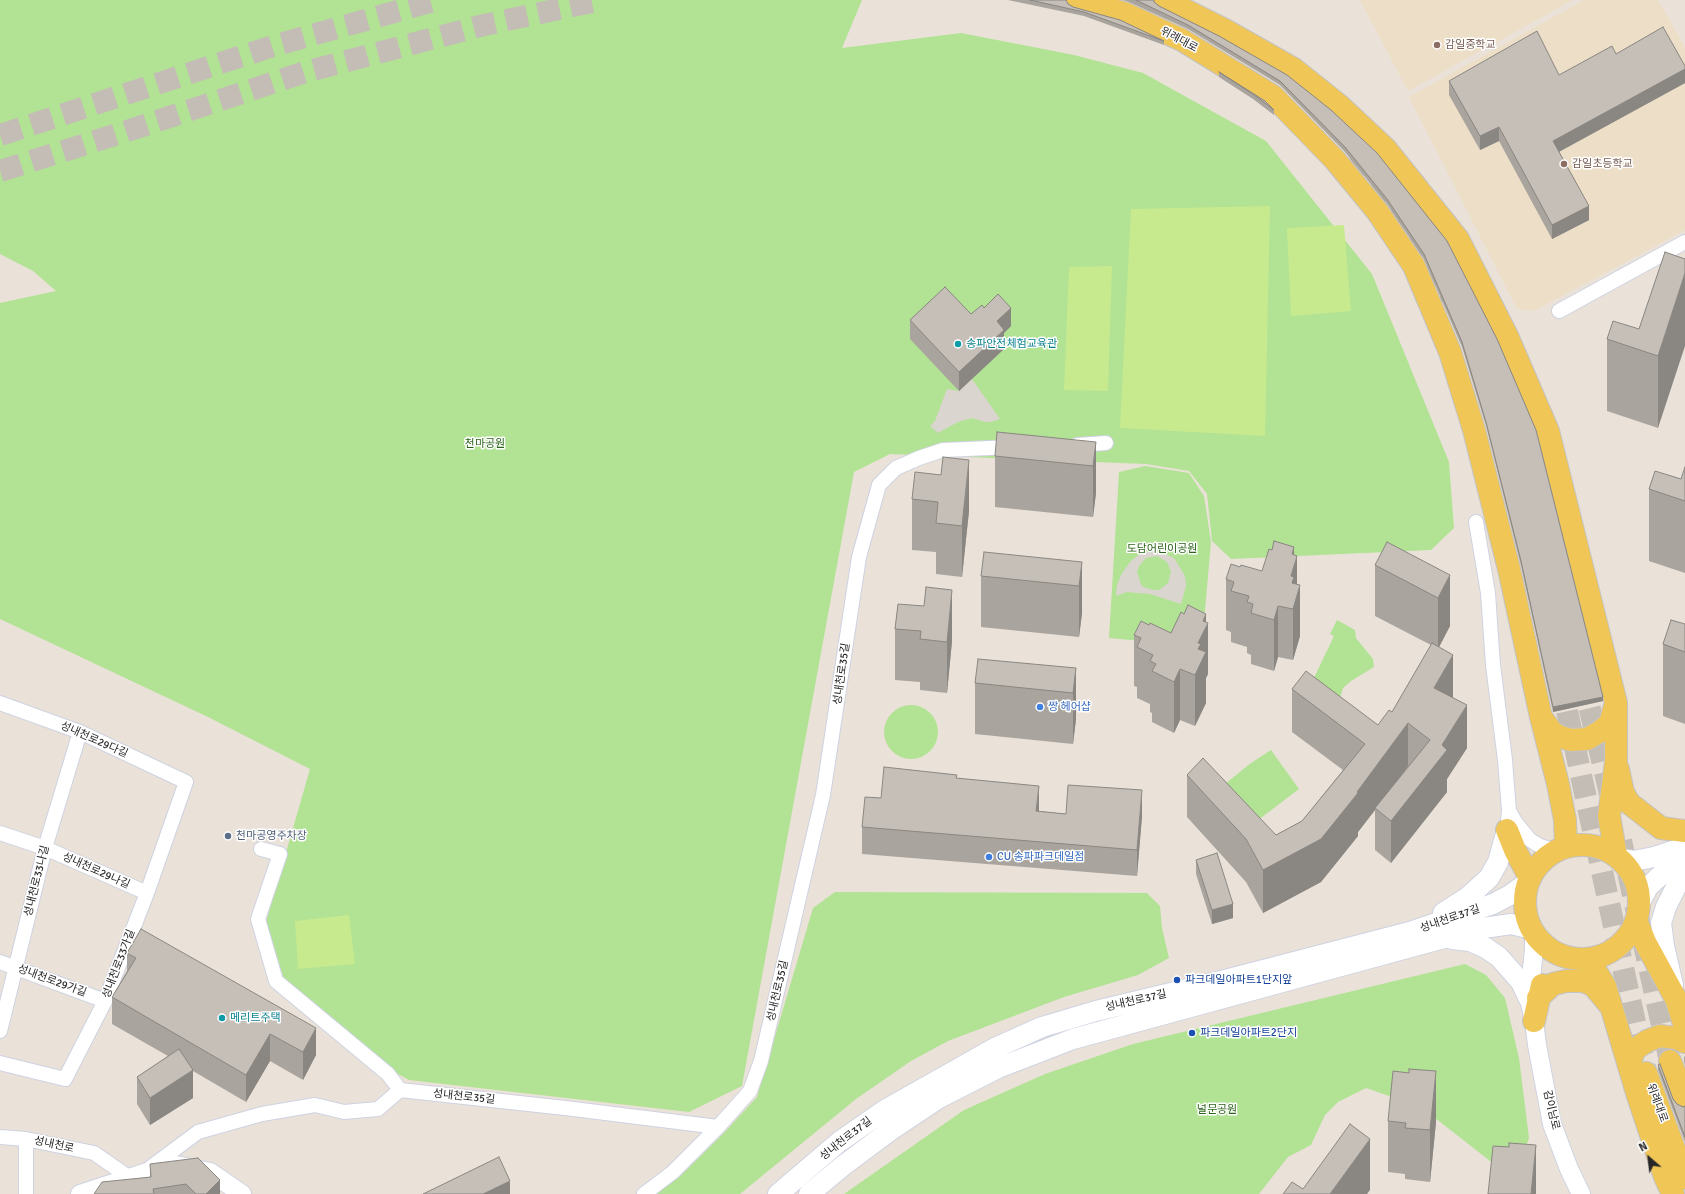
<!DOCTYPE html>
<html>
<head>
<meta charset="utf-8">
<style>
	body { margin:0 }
	#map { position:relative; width:1685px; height:1194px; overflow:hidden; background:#eae2d8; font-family:Signika,sans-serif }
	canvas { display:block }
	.north { position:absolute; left:1629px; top:1138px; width:40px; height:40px; -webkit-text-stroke:3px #fff; paint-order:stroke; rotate:332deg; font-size:11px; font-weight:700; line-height:16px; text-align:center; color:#272727 }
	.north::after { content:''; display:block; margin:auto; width:14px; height:18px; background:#272727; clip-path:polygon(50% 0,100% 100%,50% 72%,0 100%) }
</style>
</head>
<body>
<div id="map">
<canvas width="1685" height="1194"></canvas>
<div class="north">N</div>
</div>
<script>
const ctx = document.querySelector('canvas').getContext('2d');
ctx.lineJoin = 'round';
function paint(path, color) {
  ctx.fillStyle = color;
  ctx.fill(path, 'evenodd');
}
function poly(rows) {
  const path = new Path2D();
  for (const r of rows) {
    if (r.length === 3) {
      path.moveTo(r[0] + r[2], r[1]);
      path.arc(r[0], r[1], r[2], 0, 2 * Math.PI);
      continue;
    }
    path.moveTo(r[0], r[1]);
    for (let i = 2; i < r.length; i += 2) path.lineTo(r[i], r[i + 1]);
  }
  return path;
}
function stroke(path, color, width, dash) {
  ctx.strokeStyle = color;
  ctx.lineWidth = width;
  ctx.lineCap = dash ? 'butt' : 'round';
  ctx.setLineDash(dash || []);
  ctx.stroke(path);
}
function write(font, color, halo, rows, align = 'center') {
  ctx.font = font + ' Signika,"Noto Sans KR",sans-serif';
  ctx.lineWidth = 3;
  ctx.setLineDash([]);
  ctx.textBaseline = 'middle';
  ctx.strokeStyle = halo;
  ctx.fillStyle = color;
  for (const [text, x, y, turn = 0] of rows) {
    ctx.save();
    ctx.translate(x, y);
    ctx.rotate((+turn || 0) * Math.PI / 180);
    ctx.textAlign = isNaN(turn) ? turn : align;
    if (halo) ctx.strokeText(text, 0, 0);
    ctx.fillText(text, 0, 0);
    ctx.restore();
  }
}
const education = poly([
	[1360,0,1573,0,1408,91],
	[1584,0,1658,0,1685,47,1685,230,1534,311,1517,309,1409,97]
]);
const green = poly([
	[0,0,862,0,842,48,961,33,1074,55,1143,73,1266,141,1372,274,1449,462,1454,528,1431,550,1231,559,1212,541,1207,494,1189,471,1146,464,890,454,854,472,742,1086,689,1112,409,1080,380,1064,284,979,266,922,310,769,208,717,0,619,0,303,56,291,33,271,0,254],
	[1145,466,1189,473,1204,496,1211,542,1204,622,1184,645,1109,638,1119,472],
	[1337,620,1355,630,1356,638,1373,659,1374,667,1351,681,1343,688,1338,705,1310,686,1334,636,1330,634],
	[911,732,27],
	[1271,750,1299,789,1253,824,1220,788,1251,763],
	[835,892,1147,893,1160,906,1162,928,1169,958,1138,975,1064,997,948,1041,911,1061,856,1099,740,1194,655,1194,679,1177,723,1134,757,1097,813,908],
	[1465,964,1486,975,1505,998,1519,1058,1529,1138,1525,1149,1499,1163,1490,1161,1421,1107,1366,1088,1338,1102,1325,1115,1311,1145,1288,1157,1259,1194,844,1194,964,1110,1045,1074,1133,1044]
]);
const pitch = poly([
	[1270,206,1265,436,1120,428,1131,209],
	[1344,225,1351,311,1291,316,1287,228],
	[1112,266,1108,391,1064,390,1069,267],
	[349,915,355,964,298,969,295,921]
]);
const plaza = poly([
	[972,379,1000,419,991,422,985,422,972,418,958,422,938,433,930,426,935,421,947,389,959,391],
	[1156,550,1174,558,1185,576,1186,586,1181,604,1150,594,1127,592,1116,596,1117,585,1122,573,1131,561,1141,553],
	[1157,556,1167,562,1171,572,1168,583,1159,590,1153,590,1143,587,1140,582,1137,572,1139,566,1146,558]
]);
const primaryTunnel = poly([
	[0,135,273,46,437,0],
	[1347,162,1381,196,1421,255,1445,301],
	[0,171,121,133,305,72,484,25,601,0],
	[1582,676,1611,798],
	[1560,679,1646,1073],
	[1621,841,1670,1061]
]);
const minor = poly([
	[1559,311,1685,242],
	[1077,445,1106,443],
	[1476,522,1488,593,1493,665,1505,760,1509,811,1507,830],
	[0,703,80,732,186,782,147,893,105,1001,65,1079,0,1063],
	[1509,811,1516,823,1530,840,1540,846,1556,851],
	[0,833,45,848,147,893],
	[261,849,280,854,258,919,276,981,388,1074,400,1090],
	[0,962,105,1001],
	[0,1031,45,848,80,732],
	[0,1137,26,1139,94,1153,130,1178],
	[26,1139,26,1194],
	[151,1167,198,1132,262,1114,315,1105,344,1112,378,1109,400,1090,565,1108,718,1127],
	[644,1194,673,1172,718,1127,750,1091,761,1061,823,795,859,557,879,485,896,468,919,458,943,450,1014,447]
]);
const tertiary = poly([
	[1534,933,1534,949,1529,999,1534,1021,1537,1045,1552,1124,1569,1169,1581,1194],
	[80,1194,171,1164,210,1172,242,1194]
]);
const secondary = poly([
	[1620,859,1634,861,1654,857,1685,847],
	[1639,910,1640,902,1648,887,1662,874,1685,859],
	[1443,913,1468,897,1489,878,1498,862,1507,830],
	[1452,939,1470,941,1486,948,1499,957,1521,982,1529,999],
	[1673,985,1664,946,1661,923,1666,907,1677,885,1685,877],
	[778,1194,839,1142,885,1110,995,1048,1042,1027,1096,1011,1225,980,1410,932,1493,904,1510,895,1528,882],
	[809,1194,844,1165,891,1130,939,1098,998,1068,1073,1039,1477,929,1511,924,1532,929]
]);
const primary = poly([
	[1077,0,1124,13,1182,40,1273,96,1335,160,1377,211,1414,266,1450,352,1474,430,1509,569,1541,717,1558,784,1565,820,1566,847],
	[1165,0,1225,30,1294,69,1339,105,1386,149,1458,239,1508,338,1548,431,1616,703,1616,761,1609,816,1616,856],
	[1541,717,1552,732,1558,736,1571,740,1587,739,1601,731,1610,723,1615,706],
	[1618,769,1623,792,1629,803,1661,828,1685,831],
	[1507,830,1515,850,1530,878],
	[1582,902,57],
	[1636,920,1645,942,1676,999,1685,1027],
	[1583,959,1592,965,1605,986,1638,1096,1665,1177,1673,1194],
	[1538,998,1553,984,1566,981,1583,981,1593,985,1608,1003],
	[1534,1021,1542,985],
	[1670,1061,1685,1099],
	[1629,1067,1634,1050,1647,1041,1660,1036,1676,1038,1685,1042],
	[1646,1073,1685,1178]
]);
const wall = poly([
	[1008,0,1066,0,1068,4,1073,7,1164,41,1164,45,1084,16],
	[1123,0,1154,0,1154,2,1159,6,1287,75,1447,241,1603,701,1553,712,1521,566,1486,426,1462,347,1424,259,1387,204,1345,152,1280,85,1188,29,1129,2],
	[1685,66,1685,83,1559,152,1589,220,1552,239,1499,141,1480,150,1449,95,1449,81,1559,75],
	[1219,72,1265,101,1274,110,1274,115,1253,99,1219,77],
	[1665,252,1658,428,1607,411,1607,339,1639,329],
	[984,308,1011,326,1004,333,1004,349,959,391,910,339,910,320,971,314],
	[1096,442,1096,493,1093,517,995,507,995,456],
	[1685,467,1685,573,1649,561,1649,489,1681,479],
	[941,475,969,511,962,577,936,574,936,552,912,550,912,499],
	[1294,555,1297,584,1300,636,1293,660,1278,657,1274,671,1251,664,1251,655,1247,653,1247,647,1231,642,1231,632,1226,630,1226,579,1240,567,1262,571],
	[1082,562,1082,613,1079,637,981,627,981,576],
	[1375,565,1450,575,1450,626,1439,647,1467,748,1447,779,1447,792,1391,863,1375,850,1375,810,1358,832,1358,836,1321,882,1263,913,1246,882,1187,817,1187,775,1276,835,1302,821,1343,770,1292,732,1292,689,1378,725,1392,712,1431,645,1375,616],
	[898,604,952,641,947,693,920,690,920,682,895,680,895,629],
	[1685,624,1685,724,1663,716,1663,644],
	[1149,625,1171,633,1208,674,1206,678,1206,703,1195,726,1180,720,1174,733,1152,722,1152,713,1150,712,1150,704,1137,698,1137,687,1134,686,1134,635],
	[1076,668,1076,719,1073,744,975,734,975,683],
	[957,779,1039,811,1066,814,1142,816,1137,876,862,854,862,827,881,798],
	[1196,860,1233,918,1212,924,1196,874],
	[127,953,316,1055,303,1080,270,1061,246,1102,193,1071,193,1098,150,1125,137,1104,137,1077,168,1056,112,1024,112,997,127,971],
	[1685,1056,1685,1065,1684,1061,1684,1057],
	[1658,1065,1673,1099,1677,1104,1683,1107,1685,1106,1685,1142,1658,1070],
	[1388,1121,1436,1122,1430,1182,1405,1179,1405,1174,1388,1172],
	[150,1164,220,1194,94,1194,150,1177]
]);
const shadedWall = poly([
	[1685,69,1685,83,1553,155,1553,141],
	[1499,127,1499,141,1480,150,1480,136],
	[1589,206,1589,220,1552,239,1552,225],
	[1685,273,1685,346,1658,428,1658,356],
	[1011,308,1011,326,1004,333,1004,349,959,391,959,372,997,321],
	[1096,442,1096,493,1093,517,1093,466],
	[969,460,969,511,962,577,962,526],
	[1294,547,1294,567,1297,556,1297,596,1300,585,1300,636,1293,660,1293,609,1291,609,1292,554],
	[1082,562,1082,613,1079,637,1079,586],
	[1450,575,1450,626,1438,649,1438,598],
	[952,590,952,641,947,693,947,642],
	[1278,606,1278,657,1274,671,1274,620],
	[1206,614,1206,627,1208,623,1208,674,1206,678,1206,703,1195,726,1195,675,1198,643,1203,621],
	[1453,655,1453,698,1434,731,1434,688],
	[1076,668,1076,719,1073,744,1073,693],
	[1180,669,1180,720,1174,733,1174,682],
	[1603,697,1603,701,1553,712,1553,707],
	[1467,705,1467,748,1447,779,1447,792,1391,863,1391,821,1442,745],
	[1408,723,1408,766,1376,809,1375,808,1375,810,1358,832,1358,836,1321,882,1263,913,1263,870,1357,792],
	[1039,786,1039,812,1036,811],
	[1142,790,1142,816,1137,876,1137,850],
	[1233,904,1233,918,1212,924,1212,910],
	[316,1028,316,1055,303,1080,303,1052],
	[270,1034,270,1061,246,1102,246,1075],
	[193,1070,193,1098,150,1125,150,1098],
	[1436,1071,1436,1122,1430,1182,1430,1130],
	[1370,1139,1370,1190,1367,1194,1330,1194],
	[1536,1145,1536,1194,1531,1194],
	[220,1180,220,1194,206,1194],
	[510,1181,510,1194,483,1194]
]);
const building = poly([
	[1030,0,1066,0,1068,4,1073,7,1120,20,1164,41,1084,12,1030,0],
	[1136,0,1154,0,1154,2,1159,6,1219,36,1287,75,1331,110,1377,153,1447,241,1497,339,1536,430,1603,697,1553,707,1521,561,1486,422,1462,342,1424,254,1387,199,1345,147,1280,81,1188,25,1136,0],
	[1663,27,1685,66,1685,69,1553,141,1589,206,1552,225,1499,127,1480,136,1449,81,1537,31,1559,75,1612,46,1616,54,1663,27],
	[1219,72,1265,101,1274,110,1253,94,1219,72],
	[1665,252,1685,259,1685,273,1658,356,1607,339,1613,321,1639,329,1665,252],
	[945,287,971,314,982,305,984,308,998,294,1011,308,997,321,1004,330,959,372,910,320,945,287],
	[997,432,1096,442,1093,466,995,456,997,432],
	[943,457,969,460,962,526,936,523,938,502,912,499,915,472,941,475,943,457],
	[1685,467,1685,501,1649,489,1655,471,1681,479,1685,467],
	[1274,541,1294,547,1292,554,1297,556,1291,576,1294,577,1292,583,1300,585,1293,609,1278,606,1274,620,1251,613,1253,604,1247,602,1249,596,1231,591,1234,582,1226,579,1231,564,1240,567,1241,565,1262,571,1269,549,1272,550,1274,541],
	[1387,542,1450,575,1438,598,1375,565,1387,542],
	[984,552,1082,562,1079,586,981,576,984,552],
	[926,587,952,590,947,642,920,639,921,631,895,629,898,604,924,606,926,587],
	[1188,605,1206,614,1203,621,1208,623,1198,643,1201,644,1198,649,1206,652,1195,675,1180,669,1174,682,1152,671,1156,664,1150,661,1153,655,1137,647,1141,638,1134,635,1141,621,1149,625,1150,623,1171,633,1181,612,1184,614,1188,605],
	[1671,620,1685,624,1685,652,1663,644,1671,620],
	[1432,643,1453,655,1434,688,1467,705,1442,745,1447,750,1391,821,1375,808,1430,740,1408,723,1357,792,1358,793,1321,839,1263,870,1246,839,1187,775,1203,758,1276,835,1302,821,1365,744,1292,689,1306,671,1378,725,1389,710,1392,712,1432,643],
	[978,659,1076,668,1073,693,975,683,978,659],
	[884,767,957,775,956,778,1039,786,1036,811,1066,814,1068,785,1142,790,1137,850,862,827,865,797,881,798,884,767],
	[1217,853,1233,904,1212,910,1196,860,1217,853],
	[141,929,316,1028,303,1052,270,1034,246,1075,112,997,136,958,127,953,141,929],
	[179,1049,193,1070,150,1098,137,1077,179,1049],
	[1660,1064,1673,1099,1677,1104,1683,1107,1685,1106,1685,1137,1658,1065,1660,1064],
	[1409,1069,1436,1071,1430,1130,1405,1128,1406,1123,1388,1121,1393,1071,1409,1073,1409,1069],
	[1350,1124,1370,1139,1330,1194,1283,1194,1292,1182,1303,1189,1350,1124],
	[1509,1143,1536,1145,1531,1194,1488,1194,1493,1146,1509,1147,1509,1143],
	[499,1157,510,1181,483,1194,423,1194,499,1157],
	[198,1158,220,1180,206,1194,196,1194,186,1184,153,1189,154,1194,94,1194,102,1182,151,1177,150,1164,198,1158]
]);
const markers = [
	[1437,45,4,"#8d6e63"],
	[1564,164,4,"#8d6e63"],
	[958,344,4,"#0f9aa8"],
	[1040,707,4,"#3f7fe0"],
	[228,836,4,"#5c6f8a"],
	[989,857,4,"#3f7fe0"],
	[1177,980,4,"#1a4fb4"],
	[222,1018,4,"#0f9aa8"],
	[1192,1033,4,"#1a4fb4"]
];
const streetNames = [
	["위례대로",1179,40,28],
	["성내천로35길",842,674,-82],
	["성내천로29다길",94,740,24],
	["성내천로29나길",96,871,24],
	["성내천로33나길",37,881,-76],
	["성내천로37길",1450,919,-19],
	["성내천로33가길",119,964,-69],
	["성내천로29가길",52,981,20],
	["성내천로35길",778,991,-77],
	["성내천로37길",1136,1001,-13],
	["성내천로35길",464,1097,6],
	["위례대로",1657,1103,70],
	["감이남로",1551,1110,77],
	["성내천로37길",846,1139,-38],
	["성내천로",54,1145,12]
];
const educationNames = [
	["감일중학교",1445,45],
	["감일초등학교",1572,164]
];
const cultureNames = [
	["송파안전체험교육관",966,344],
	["메리트주택",230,1018]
];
const parkNames = [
	["천마공원",485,444],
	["도담어린이공원",1162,549],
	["널문공원",1217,1110]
];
const shopNames = [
	["짱 헤어샵",1048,707],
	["CU 송파파크데일점",997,857]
];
const serviceNames = [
	["천마공영주차장",236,836]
];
const transitNames = [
	["파크데일아파트1단지앞",1185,980],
	["파크데일아파트2단지",1200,1033]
];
paint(education, '#eddfc7');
paint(green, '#b2e294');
paint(pitch, '#c7ea8f');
paint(plaza, '#dbd5cf');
stroke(primaryTunnel, '#c3bdb5', 22, [22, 11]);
stroke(minor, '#ced2e1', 16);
stroke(tertiary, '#ced2e1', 20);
stroke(secondary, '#ced2e1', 22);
stroke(primary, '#c3c3c3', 24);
stroke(minor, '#fff', 14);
stroke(tertiary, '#fff', 18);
stroke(secondary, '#fff', 20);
stroke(primary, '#f0c657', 22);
paint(wall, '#a9a49e');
paint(shadedWall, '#8a8681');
paint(building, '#c5bfb8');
stroke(building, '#8a8681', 1);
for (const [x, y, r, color] of markers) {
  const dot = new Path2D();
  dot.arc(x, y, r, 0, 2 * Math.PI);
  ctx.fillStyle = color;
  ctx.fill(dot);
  stroke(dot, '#fff', 1.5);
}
write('11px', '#272727', '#fff', streetNames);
write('11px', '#785e54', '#fff', educationNames, 'left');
write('11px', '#0d838f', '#fff', cultureNames, 'left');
write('11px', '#2b6319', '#fff', parkNames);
write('11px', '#366cbe', '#fff', shopNames, 'left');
write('11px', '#4e5e75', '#fff', serviceNames, 'left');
write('11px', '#164399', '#fff', transitNames, 'left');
</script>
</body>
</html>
